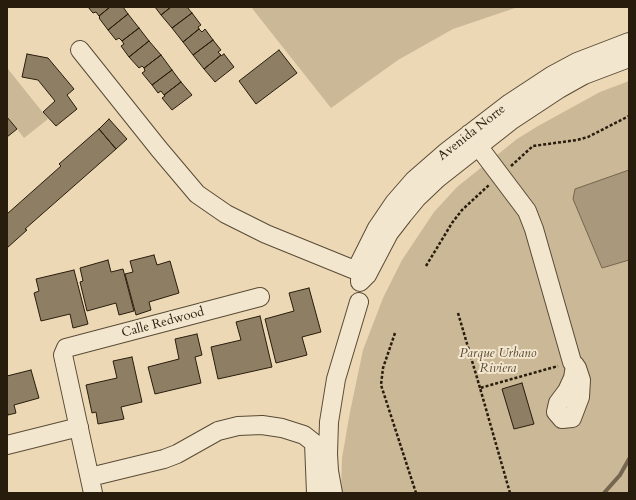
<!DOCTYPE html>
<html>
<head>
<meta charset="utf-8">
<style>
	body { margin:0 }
	#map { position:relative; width:636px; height:500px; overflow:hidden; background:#ecd8b4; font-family:Cardo,serif }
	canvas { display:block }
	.frame { position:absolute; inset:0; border:8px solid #281c0c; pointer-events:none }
</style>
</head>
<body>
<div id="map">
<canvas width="636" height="500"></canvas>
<div class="frame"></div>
</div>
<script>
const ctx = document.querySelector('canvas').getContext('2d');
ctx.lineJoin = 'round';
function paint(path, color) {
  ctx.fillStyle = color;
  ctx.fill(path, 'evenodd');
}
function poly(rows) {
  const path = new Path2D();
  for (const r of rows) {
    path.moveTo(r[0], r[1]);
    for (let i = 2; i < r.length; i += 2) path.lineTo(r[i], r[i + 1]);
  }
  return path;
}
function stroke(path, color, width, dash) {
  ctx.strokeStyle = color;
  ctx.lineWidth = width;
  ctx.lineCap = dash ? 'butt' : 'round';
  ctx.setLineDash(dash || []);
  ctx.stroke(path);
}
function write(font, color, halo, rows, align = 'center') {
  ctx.font = font + ' Cardo,serif';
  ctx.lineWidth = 4;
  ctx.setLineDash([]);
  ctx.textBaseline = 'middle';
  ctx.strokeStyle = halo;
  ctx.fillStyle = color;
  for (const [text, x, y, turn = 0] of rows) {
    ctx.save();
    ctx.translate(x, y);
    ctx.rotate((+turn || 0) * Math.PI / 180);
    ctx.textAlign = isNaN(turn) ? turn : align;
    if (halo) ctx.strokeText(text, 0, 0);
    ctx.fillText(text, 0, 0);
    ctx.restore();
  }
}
const green = poly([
	[251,7,518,7,453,29,398,60,331,108],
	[8,69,48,119,24,138,7,116],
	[629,81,629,493,341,493,342,458,350,412,363,350,383,298,402,260,434,212,457,187,517,139,538,126,600,92]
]);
const water = poly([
	[629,170,629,260,602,268,573,199,575,189,629,170]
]);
const stream = poly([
	[604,493,620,475,629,459]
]);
const building = poly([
	[88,7,110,7,99,16,96,12,93,13,88,7],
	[110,7,123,7,128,14,108,30,99,18,100,17,99,16,110,7],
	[155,7,171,7,161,15,155,7],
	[171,7,187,7,192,13,172,28,161,15,171,7],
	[192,13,201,25,198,27,199,29,183,42,172,28,192,13],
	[128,14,139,28,122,41,119,38,116,40,108,30,128,14],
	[139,28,149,41,129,57,121,46,124,44,122,41,139,28],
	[199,29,202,32,205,29,213,40,193,55,183,42,199,29],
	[213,40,221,50,218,52,221,55,204,69,193,55,213,40],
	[149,41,161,55,144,68,142,66,139,68,129,57,149,41],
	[279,50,297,73,256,104,239,81,279,50],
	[27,54,48,58,74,89,67,95,77,109,56,126,43,112,55,101,38,80,22,77,27,54],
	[224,54,234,67,215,82,204,69,221,55,221,56,224,54],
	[161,55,172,70,152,85,142,73,145,71,144,68,161,55],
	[172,70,181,82,164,95,161,91,158,93,152,85,172,70],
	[181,82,192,95,172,110,162,98,165,96,164,95,181,82],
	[7,117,17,129,7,137,7,117],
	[109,119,127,139,116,149,99,129,109,119],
	[99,129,116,149,25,229,27,230,7,248,7,214,61,166,59,164,99,129],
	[154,255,157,265,170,261,179,293,149,302,151,310,136,315,125,274,133,272,130,261,154,255],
	[108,260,111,272,123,269,134,311,119,315,116,303,87,311,80,282,83,281,80,268,108,260],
	[74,270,88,324,73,328,70,314,41,321,34,293,39,291,36,279,74,270],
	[309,288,321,332,302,337,307,355,276,363,265,319,294,311,289,293,309,288],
	[260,316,272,367,218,379,211,347,241,340,236,322,260,316],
	[197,334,202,355,195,357,201,383,155,394,148,367,179,359,175,339,197,334],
	[132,357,142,402,121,407,124,419,98,424,96,412,92,413,86,385,117,378,113,361,132,357],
	[31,370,39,398,14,405,16,413,8,415,7,410,7,376,31,370],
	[522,383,534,424,514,429,502,389,522,383]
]);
const path = poly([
	[511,166,533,146,577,140,588,137,629,116],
	[426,266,452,223,462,210,489,185],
	[458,313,480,388],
	[395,333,383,368,381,385,416,493],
	[510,493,480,388,558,366]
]);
const minor = poly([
	[80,50,159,149,197,194,226,214,266,234,367,275],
	[469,134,527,211,534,229,572,362,577,368,581,380,580,397,572,418,562,419,556,412,558,403,567,391,573,378,575,365],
	[356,270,377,228,394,203,414,180,445,153,510,103,551,76,577,62,629,42],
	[360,280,360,282,367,275,389,233,403,215,417,198,437,179,512,120,559,89,584,75,629,58],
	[314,443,316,493],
	[7,445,79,427],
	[90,477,164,459,177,454,218,431,238,426,262,425,282,428,304,435,328,454],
	[93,493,63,355,66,348,260,297],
	[333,493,329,471,328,454,329,422,336,379,359,302]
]);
const streetNames = [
	["Avenida Norte",472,133,-38],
	["Calle Redwood",163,323,-15]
];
const parkNames = [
	["Parque Urbano",498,354],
	["Riviera",498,369]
];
paint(green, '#cbb897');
paint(water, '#a9987b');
stroke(water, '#75664f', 1);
stroke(stream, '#75664f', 4);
paint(building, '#8e7e63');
stroke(building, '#281c0c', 1);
stroke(minor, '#594b36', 20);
stroke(path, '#281c0c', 2.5, [3, 2]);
stroke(minor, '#f3e6ce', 18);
write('13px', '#281c0c', '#f3e6ce', streetNames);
write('italic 13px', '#594b36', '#f3e6ce', parkNames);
</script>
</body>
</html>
